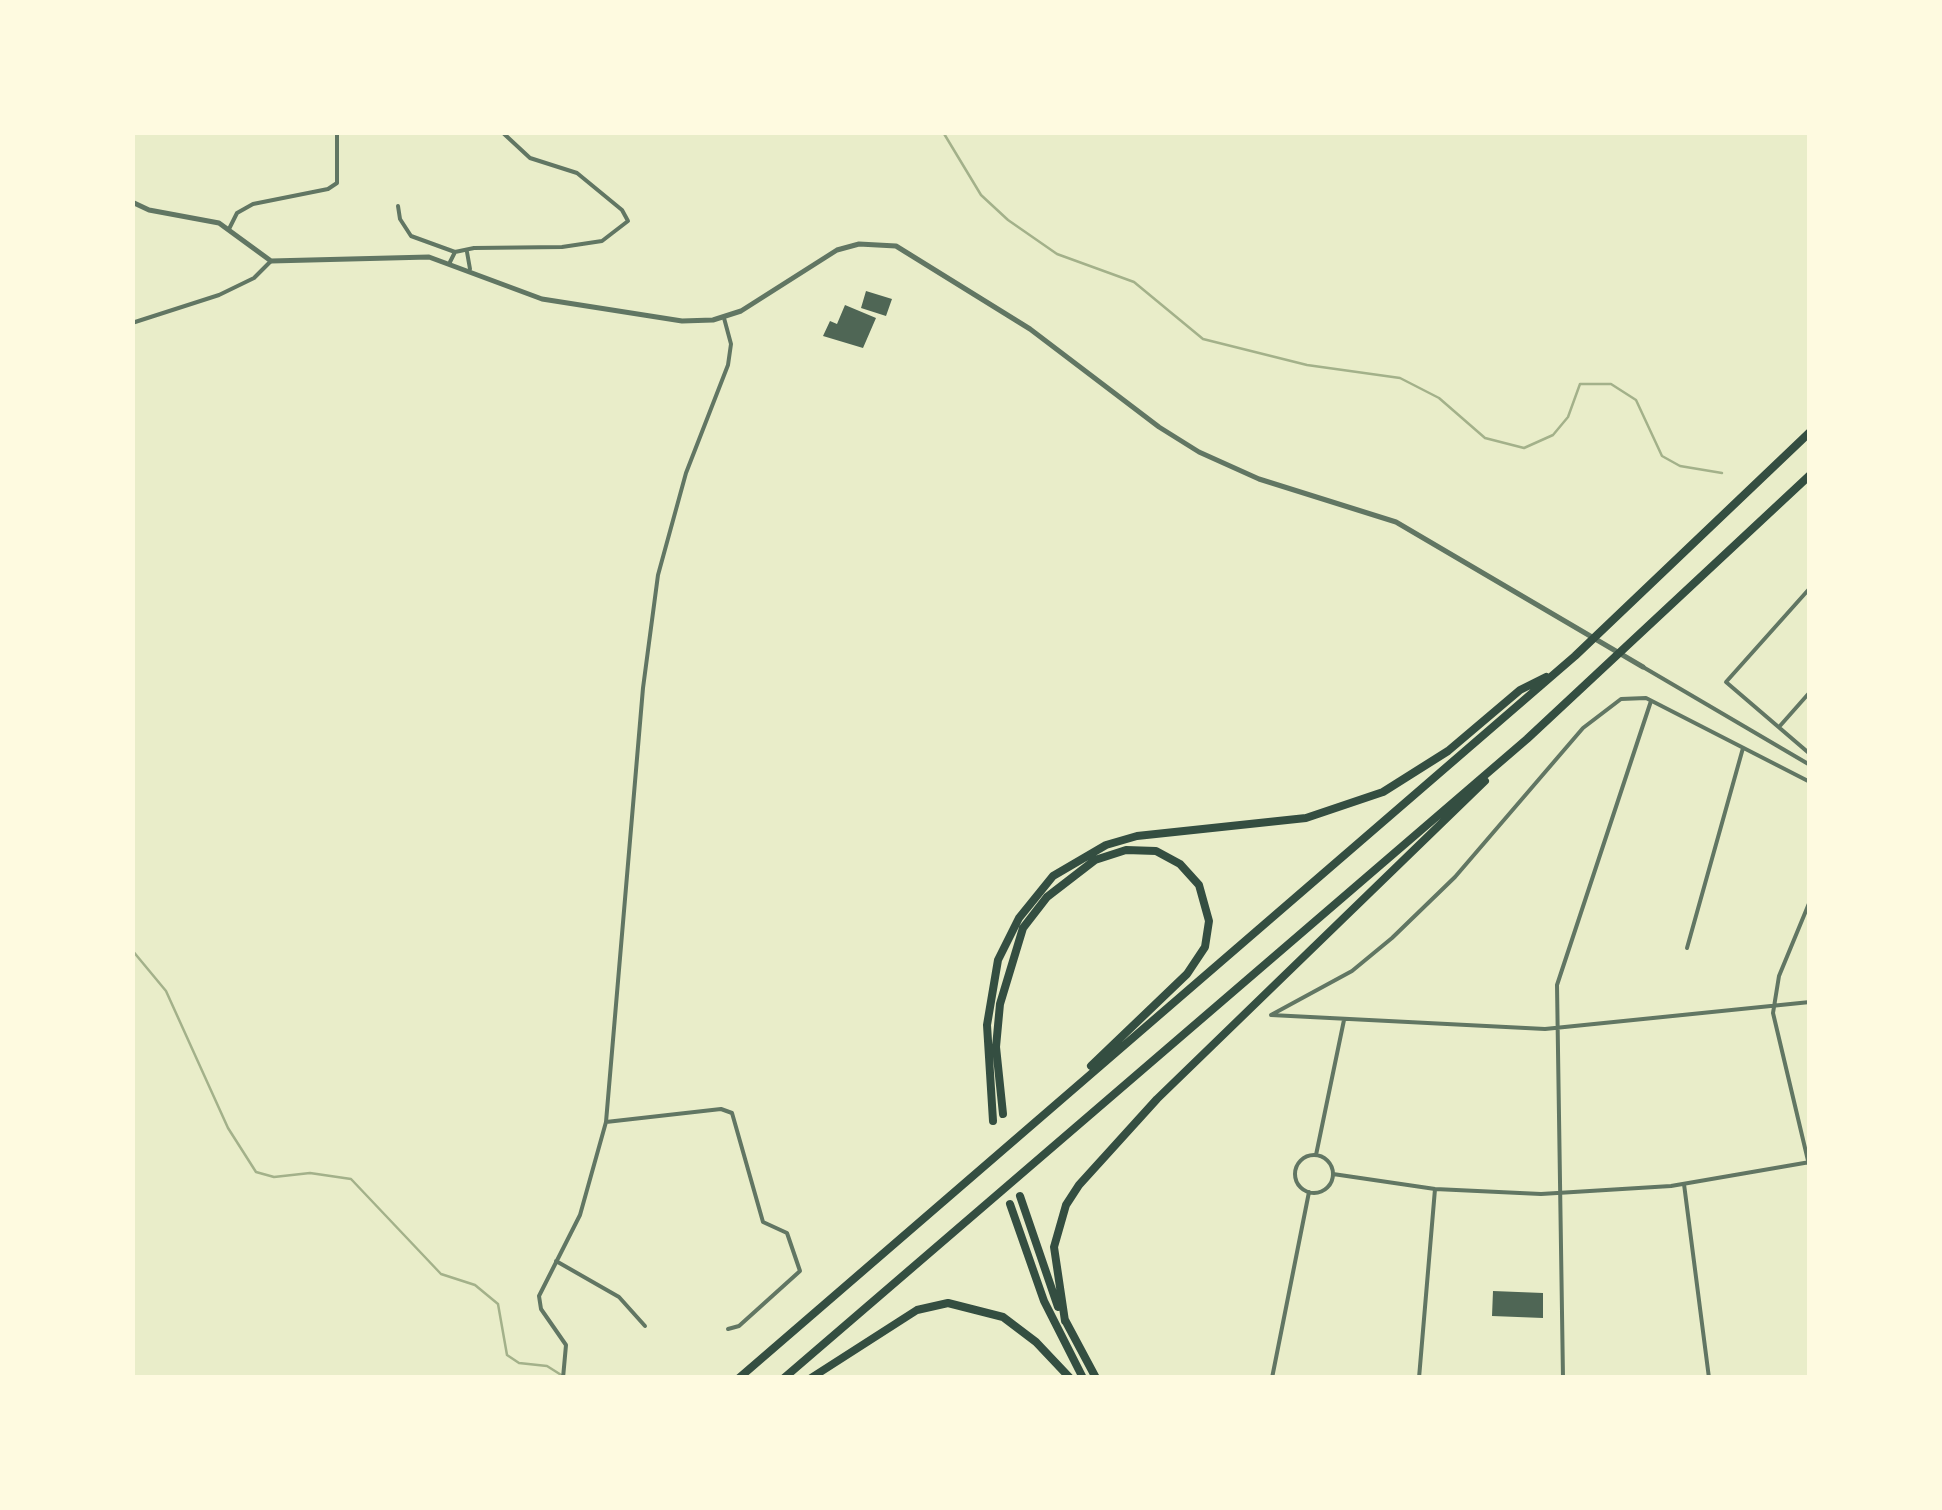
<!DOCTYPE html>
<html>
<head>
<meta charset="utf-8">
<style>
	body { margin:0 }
	#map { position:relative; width:1942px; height:1510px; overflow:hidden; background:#e9edc9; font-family:Overpass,sans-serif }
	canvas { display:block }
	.frame { position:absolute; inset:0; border:135px solid #fefae0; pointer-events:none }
</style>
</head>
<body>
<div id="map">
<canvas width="1942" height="1510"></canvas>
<div class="frame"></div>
</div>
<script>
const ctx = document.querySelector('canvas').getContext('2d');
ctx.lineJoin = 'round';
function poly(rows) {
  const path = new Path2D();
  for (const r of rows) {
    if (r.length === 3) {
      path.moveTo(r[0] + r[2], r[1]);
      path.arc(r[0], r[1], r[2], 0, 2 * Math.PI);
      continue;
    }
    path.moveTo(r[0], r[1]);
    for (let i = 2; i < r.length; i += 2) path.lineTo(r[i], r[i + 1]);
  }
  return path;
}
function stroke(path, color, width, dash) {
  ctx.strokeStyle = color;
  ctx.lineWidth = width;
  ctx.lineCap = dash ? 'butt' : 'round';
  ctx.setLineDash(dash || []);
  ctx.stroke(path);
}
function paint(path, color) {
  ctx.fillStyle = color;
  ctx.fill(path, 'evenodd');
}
const stream = poly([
	[943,132,981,195,1008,220,1057,254,1134,282,1203,339,1307,365,1400,378,1439,398,1485,438,1524,448,1553,435,1568,417,1580,384,1611,384,1636,400,1662,456,1680,466,1722,473],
	[132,950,166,991,228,1128,256,1172,274,1177,310,1173,351,1179,441,1274,475,1285,498,1304,507,1355,519,1363,547,1366,566,1378]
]);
const building = poly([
	[866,291,892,299,886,316,861,308],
	[845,305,876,318,863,348,823,336,830,321,837,324],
	[1493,1291,1543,1293,1543,1318,1492,1316]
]);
const minor = poly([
	[398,206,400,219,411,236,455,252],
	[229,229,237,213,253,204,328,189,337,183,337,132],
	[467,252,470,269],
	[450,262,455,252,474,248,562,247,602,241,628,221,622,210,577,173,530,158,502,132],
	[132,323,219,295,254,278,271,261],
	[1810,588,1726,682,1810,754],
	[1643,667,1810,765],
	[1779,727,1810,692],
	[1810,901,1779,976,1773,1013,1810,1169],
	[1687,948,1743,748],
	[1271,1015,1352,971,1392,938,1455,877,1583,728,1621,699,1646,698,1810,782],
	[1271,1015,1545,1029,1810,1002],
	[606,1122,721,1109,732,1113,763,1222,787,1233,800,1271,739,1326,728,1329],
	[1314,1174,19],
	[1316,1155,1344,1020],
	[1333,1174,1435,1189,1541,1194,1671,1186,1810,1162],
	[1684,1184,1709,1378],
	[556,1261,619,1297,645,1326],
	[563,1378,566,1345,541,1309,539,1296,580,1215,606,1122,643,688,658,575,686,473,728,365,731,344,724,318],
	[1272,1378,1309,1192],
	[1419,1378,1435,1189],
	[1563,1378,1557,985,1651,701]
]);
const tertiary = poly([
	[132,202,149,210,219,223,271,261,429,257,542,299,682,321,713,320,741,311,837,250,859,244,896,246,1030,329,1159,427,1199,452,1259,479,1396,522,1643,667]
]);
const motorway = poly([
	[1003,1114,996,1047,1000,1004,1023,928,1047,897,1095,860,1126,850,1156,851,1180,864,1199,885,1209,921,1205,947,1187,974,1091,1066],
	[993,1121,987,1025,998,960,1019,918,1053,876,1106,845,1137,836,1306,818,1383,792,1448,751,1520,690,1546,677],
	[1020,1196,1058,1307],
	[1010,1204,1044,1301,1083,1378],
	[1065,1320,1096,1378],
	[1065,1321,1054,1247,1066,1205,1079,1185,1157,1099,1485,781],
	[739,1378,1575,656,1810,432],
	[784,1378,1527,739,1810,475],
	[811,1378,917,1310,948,1303,1003,1317,1036,1342,1070,1378]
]);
stroke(stream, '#a3b18a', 2.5);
paint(building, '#4f6655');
stroke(minor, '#617663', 4);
stroke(tertiary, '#617663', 5);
stroke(motorway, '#344e41', 8);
</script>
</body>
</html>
